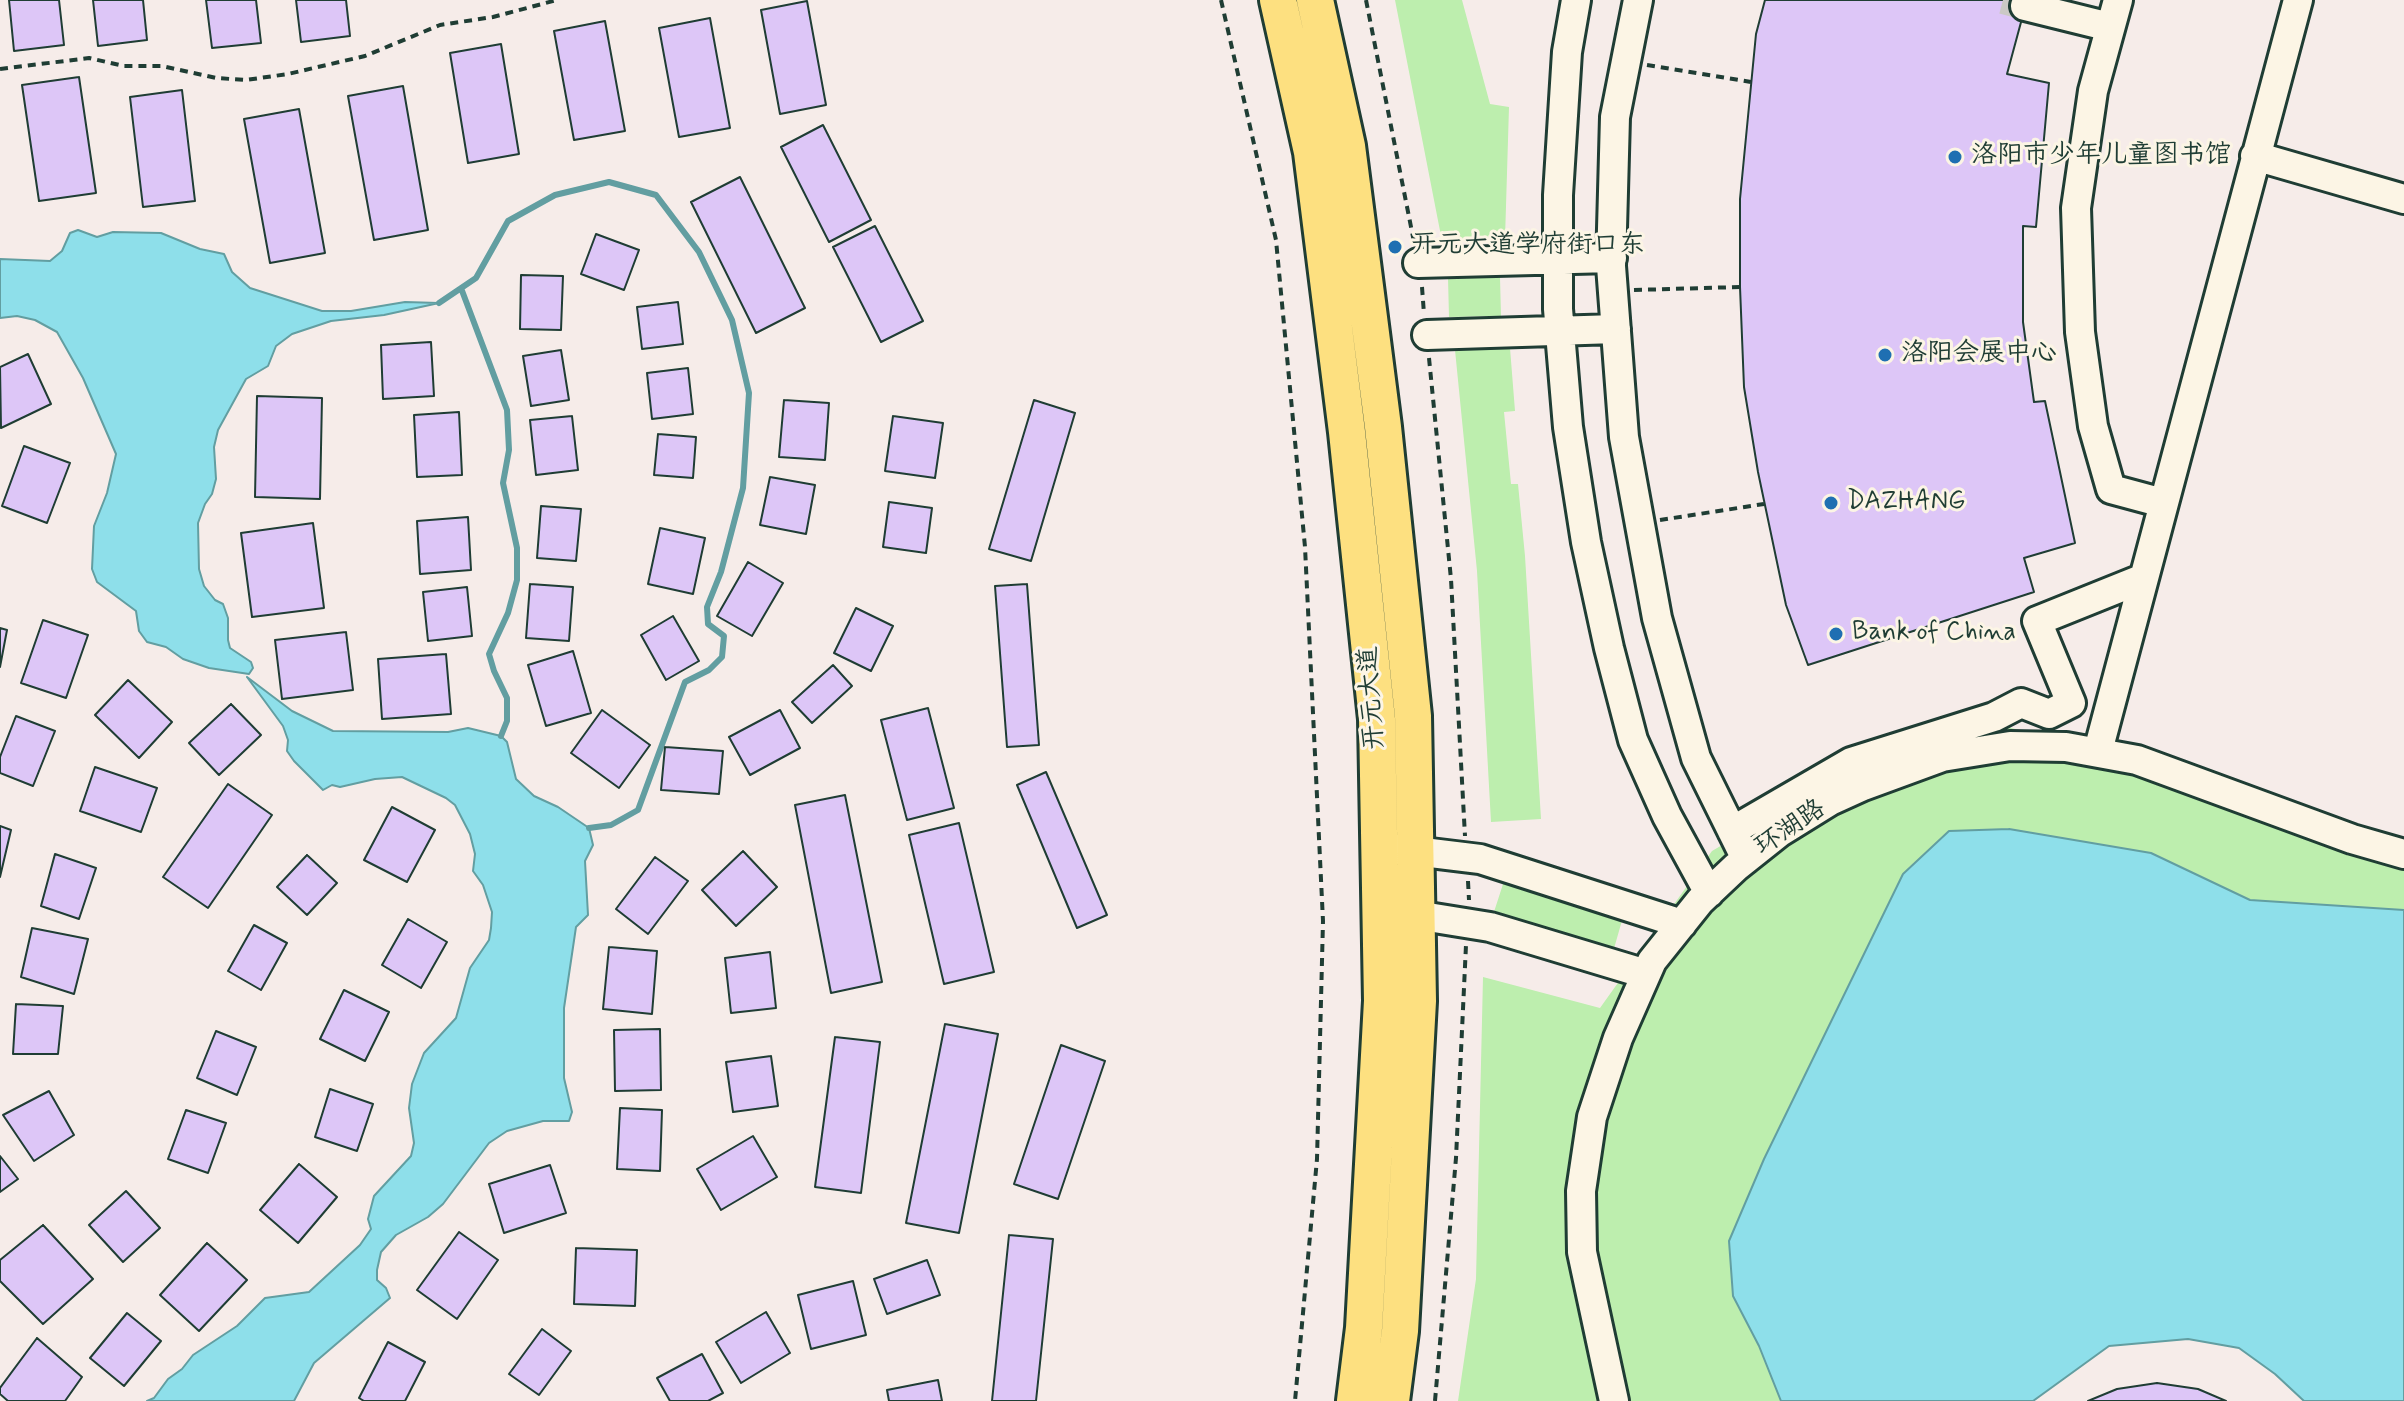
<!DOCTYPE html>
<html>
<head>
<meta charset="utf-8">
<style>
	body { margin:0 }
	canvas { display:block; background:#f6ece9 }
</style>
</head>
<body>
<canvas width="2404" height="1401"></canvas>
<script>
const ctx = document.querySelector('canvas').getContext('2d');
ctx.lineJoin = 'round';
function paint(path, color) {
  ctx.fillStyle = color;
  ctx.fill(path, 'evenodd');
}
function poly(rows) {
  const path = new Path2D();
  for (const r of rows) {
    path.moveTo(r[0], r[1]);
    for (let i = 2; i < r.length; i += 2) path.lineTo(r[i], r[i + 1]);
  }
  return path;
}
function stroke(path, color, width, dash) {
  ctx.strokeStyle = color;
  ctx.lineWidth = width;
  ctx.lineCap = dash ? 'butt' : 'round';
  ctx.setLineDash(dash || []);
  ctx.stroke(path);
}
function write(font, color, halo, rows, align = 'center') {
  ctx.font = font + ' Mynerve,"LXGW WenKai TC",sans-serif';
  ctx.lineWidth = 6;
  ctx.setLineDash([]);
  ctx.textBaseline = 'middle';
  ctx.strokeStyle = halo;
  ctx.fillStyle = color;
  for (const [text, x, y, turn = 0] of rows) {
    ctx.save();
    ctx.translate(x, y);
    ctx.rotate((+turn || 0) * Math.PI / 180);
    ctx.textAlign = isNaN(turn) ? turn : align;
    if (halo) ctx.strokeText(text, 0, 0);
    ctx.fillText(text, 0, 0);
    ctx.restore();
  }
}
const green = poly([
	[1395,0,1462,0,1490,104,1509,107,1505,239,1442,241],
	[1500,277,1501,316,1449,317,1448,278],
	[1510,348,1515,411,1504,412,1511,484,1518,484,1525,556,1541,819,1491,822,1477,571,1455,350],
	[1995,724,2096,749,2404,847,2404,910,2250,900,2151,853,1949,831,1903,874,1764,1159,1733,1296,1759,1346,1781,1401,1458,1401,1476,1279,1483,977,1600,1008,1712,851,1855,767],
	[1504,881,1623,917,1613,952,1493,915]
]);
const water = poly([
	[78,230,97,237,113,232,161,233,200,249,224,254,232,272,250,288,322,311,351,311,405,302,439,303,384,315,331,321,292,334,276,346,268,366,246,379,218,430,214,447,216,479,212,494,205,504,198,523,199,569,204,586,215,600,223,604,228,618,228,640,230,648,251,662,253,668,249,674,209,668,183,659,166,647,147,642,139,631,136,611,97,582,92,569,94,526,107,493,116,454,83,378,57,332,35,320,17,316,0,318,0,259,50,261,62,251,70,233,78,230],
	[247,677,292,711,333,731,448,732,468,728,501,736,507,742,516,779,534,796,558,807,589,828,593,845,585,861,588,915,576,927,564,1008,564,1078,572,1112,569,1121,543,1121,507,1131,489,1143,443,1204,428,1217,396,1235,381,1252,377,1270,377,1280,386,1288,390,1298,314,1363,294,1401,147,1401,154,1398,168,1379,182,1369,193,1355,237,1326,265,1298,309,1292,360,1245,371,1229,368,1219,374,1196,411,1156,414,1143,409,1108,412,1084,424,1053,456,1018,470,968,489,940,491,928,492,912,483,885,473,871,475,854,470,834,455,805,446,798,402,777,375,779,340,787,332,785,323,790,294,761,287,751,288,740,283,726,247,677],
	[2009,829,2151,853,2250,900,2404,910,2404,1401,2304,1401,2275,1374,2239,1348,2188,1339,2109,1346,2033,1401,1781,1401,1759,1346,1733,1296,1729,1241,1764,1159,1903,874,1949,831,2009,829]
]);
const stream = poly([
	[461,288,507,410,509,450,503,483,517,548,517,580,508,613,489,654,494,671,507,698,507,721,501,736],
	[439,303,476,278,508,221,555,195,609,182,656,195,699,252,732,320,749,393,743,488,721,572,707,607,708,624,724,636,722,657,709,670,685,682,638,810,611,825,589,828]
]);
const building = poly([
	[9,0,59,0,64,45,14,51,9,0],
	[93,0,143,0,147,40,98,46,93,0],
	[206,0,256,0,261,43,212,48,206,0],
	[296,0,346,0,350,36,301,42,296,0],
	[1765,0,2027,0,2007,74,2049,83,2036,227,2023,226,2023,322,2034,402,2045,401,2075,543,2024,558,2034,592,1808,665,1786,605,1758,472,1744,387,1740,287,1740,199,1756,34,1765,0],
	[807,1,826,105,780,114,761,10,807,1],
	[710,18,730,128,679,137,659,28,710,18],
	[605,21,625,131,574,140,554,31,605,21],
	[501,44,519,154,468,163,450,53,501,44],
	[79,77,96,193,39,201,22,85,79,77],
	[403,86,428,230,374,240,348,96,403,86],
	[182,90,195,201,143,207,130,97,182,90],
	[299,109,325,253,270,263,244,119,299,109],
	[823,125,871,220,829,242,781,147,823,125],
	[740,177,805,308,756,333,691,202,740,177],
	[875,226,923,321,881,342,833,247,875,226],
	[596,234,639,250,624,290,581,274,596,234],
	[521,275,563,276,561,330,520,329,521,275],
	[678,302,683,344,642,349,637,307,678,302],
	[431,342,434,396,383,399,381,345,431,342],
	[561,350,569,400,531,406,523,356,561,350],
	[28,354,51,404,1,428,0,367,28,354],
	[688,368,693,414,652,419,647,373,688,368],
	[257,396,322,398,320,499,255,497,257,396],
	[784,400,829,403,825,460,779,457,784,400],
	[1034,400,1075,413,1031,561,989,549,1034,400],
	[459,412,462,475,417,477,414,415,459,412],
	[572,416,578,470,536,475,530,420,572,416],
	[893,416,943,423,935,478,885,471,893,416],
	[658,434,696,437,693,478,654,475,658,434],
	[24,446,70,463,47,523,2,506,24,446],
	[770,477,815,485,806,534,760,525,770,477],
	[889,502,932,508,926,553,883,547,889,502],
	[541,506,581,509,576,561,537,558,541,506],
	[468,517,471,570,420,574,417,521,468,517],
	[313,523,324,608,252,617,241,533,313,523],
	[660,528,705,538,693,594,648,584,660,528],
	[748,562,783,583,752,636,717,616,748,562],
	[530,584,573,587,569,641,526,638,530,584],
	[1027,584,1039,745,1007,747,995,586,1027,584],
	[467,587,472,636,428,641,423,592,467,587],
	[856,608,893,626,871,671,834,653,856,608],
	[673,616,699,661,666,680,641,635,673,616],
	[43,620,88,635,66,698,21,683,43,620],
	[0,628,7,630,0,667,0,628],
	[346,632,353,690,282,699,275,640,346,632],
	[573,651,591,713,546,726,528,665,573,651],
	[446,654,451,714,382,719,378,659,446,654],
	[833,665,852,686,812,723,792,702,833,665],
	[128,680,172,722,139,758,95,715,128,680],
	[231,704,261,735,219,775,189,743,231,704],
	[928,708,954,808,907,820,881,720,928,708],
	[602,710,650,745,619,788,571,753,602,710],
	[780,710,800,748,750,775,729,737,780,710],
	[16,716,55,731,33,786,0,773,0,757,16,716],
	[665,747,723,751,719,794,661,790,665,747],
	[95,767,157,788,141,832,80,811,95,767],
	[1046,772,1107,915,1077,928,1017,785,1046,772],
	[228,784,272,815,208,908,163,877,228,784],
	[845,795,882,982,831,993,795,805,845,795],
	[392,807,435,830,407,882,364,860,392,807],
	[959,823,994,972,944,984,909,835,959,823],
	[0,826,11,830,0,877,0,826],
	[743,851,777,887,736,926,702,890,743,851],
	[55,854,96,868,79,919,41,906,55,854],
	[307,855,337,883,307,915,277,887,307,855],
	[655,857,688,881,648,934,616,909,655,857],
	[408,919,447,942,421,988,382,965,408,919],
	[254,925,287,943,261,990,228,971,254,925],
	[32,928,88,939,74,994,21,977,32,928],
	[609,947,657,951,652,1014,603,1009,609,947],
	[770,952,776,1008,731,1013,725,958,770,952],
	[344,990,389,1012,365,1061,320,1039,344,990],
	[16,1004,63,1006,58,1054,13,1054,16,1004],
	[945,1024,998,1034,959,1233,906,1223,945,1024],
	[660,1029,661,1090,615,1091,614,1030,660,1029],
	[216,1031,256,1047,237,1095,197,1078,216,1031],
	[835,1037,880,1042,861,1193,815,1187,835,1037],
	[1061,1045,1105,1061,1058,1199,1014,1184,1061,1045],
	[771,1056,778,1106,733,1112,726,1062,771,1056],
	[330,1089,373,1104,357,1151,315,1137,330,1089],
	[49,1091,74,1135,34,1161,3,1115,49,1091],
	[620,1108,662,1110,660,1171,617,1169,620,1108],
	[186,1110,226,1123,208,1173,168,1159,186,1110],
	[753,1136,777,1177,721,1210,697,1169,753,1136],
	[0,1156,18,1179,0,1192,0,1156],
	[299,1164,337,1197,298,1243,260,1210,299,1164],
	[550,1165,566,1213,504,1233,489,1184,550,1165],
	[126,1191,160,1228,123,1262,89,1225,126,1191],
	[43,1225,93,1279,43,1324,0,1281,0,1260,43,1225],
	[459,1232,498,1260,457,1319,417,1290,459,1232],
	[1009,1235,1053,1239,1036,1401,992,1401,1009,1235],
	[207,1243,247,1280,199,1331,160,1295,207,1243],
	[576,1248,637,1250,635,1306,574,1304,576,1248],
	[927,1260,940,1295,887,1314,874,1279,927,1260],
	[853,1281,866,1335,811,1349,798,1295,853,1281],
	[766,1312,790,1353,741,1383,716,1342,766,1312],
	[127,1313,161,1341,124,1386,90,1358,127,1313],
	[542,1329,571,1351,539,1395,509,1374,542,1329],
	[37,1338,82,1377,65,1401,8,1401,0,1394,0,1388,37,1338],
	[388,1342,425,1362,405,1401,364,1401,359,1398,388,1342],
	[702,1354,723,1393,708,1401,670,1401,657,1378,702,1354],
	[938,1380,942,1401,889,1401,887,1390,938,1380],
	[2157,1383,2198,1389,2226,1401,2088,1401,2117,1389,2157,1383]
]);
const minorTunnel = poly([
	[2003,0,2025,6]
]);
const path = poly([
	[1221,0,1276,240,1305,547,1323,921,1317,1159,1295,1401],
	[1366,0,1414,242],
	[1647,65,1751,82],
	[0,69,89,58,124,66,162,66,216,78,246,80,288,74,365,56,440,25,493,17,557,0],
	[1422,287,1424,314],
	[1634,290,1740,287],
	[1429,358,1451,579,1465,836],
	[1660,520,1764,504],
	[1468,881,1469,900],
	[1435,1401,1456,1158,1466,945]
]);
const minor = poly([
	[1576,0,1567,52,1558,195,1558,309,1568,427,1586,542,1609,648,1633,740,1667,816,1709,893],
	[1638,0,1615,117,1611,266,1624,437,1657,618,1696,758,1746,859],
	[2118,0,2093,91,2076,208,2080,332,2093,426,2111,489,2163,503],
	[2025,6,2110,27],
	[2255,156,2404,199],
	[1418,263,1612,258],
	[1427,335,1616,329],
	[2098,751,2298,0],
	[1732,831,1851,762,1994,717,2021,703,2049,714,2071,703,2037,621,2144,578],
	[1398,849,1480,859,1682,924],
	[1397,912,1490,927,1646,974],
	[1614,1401,1582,1252,1581,1191,1592,1117,1618,1038,1652,961,1700,901,1736,867,1780,832,1830,801,1863,786,1942,757,2010,746,2066,747,2137,760,2352,839,2404,854]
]);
const major = poly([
	[1278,0,1312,152,1347,432,1377,719,1382,1001,1364,1328,1355,1401],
	[1315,0,1347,146,1383,427,1413,716,1418,1001,1400,1331,1391,1401]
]);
const markers = [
	[1955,157,8,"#1f6fb2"],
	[1395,247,8,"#1f6fb2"],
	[1885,355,8,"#1f6fb2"],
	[1831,503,8,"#1f6fb2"],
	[1836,634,8,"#1f6fb2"]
];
const poiNames = [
	["洛阳市少年儿童图书馆",1971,157],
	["开元大道学府街口东",1411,247],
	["洛阳会展中心",1901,355],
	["DAZHANG",1847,503],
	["Bank of China",1852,634]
];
const streetNames = [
	["开元大道",1373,698,-94],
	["环湖路",1791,829,-34]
];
paint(green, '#bdeeae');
paint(water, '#8edfea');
stroke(water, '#629ea1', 2);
stroke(stream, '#629ea1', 6);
paint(building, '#ddc6f7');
stroke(building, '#1f3d34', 2);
stroke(minorTunnel, '#cbc9c5', 28, [28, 14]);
stroke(minor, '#1f3d34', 34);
stroke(major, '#1f3d34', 42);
stroke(path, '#1f3d34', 4, [8, 6]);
stroke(minor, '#fcf5e5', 28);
stroke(major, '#fde080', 36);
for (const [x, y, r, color] of markers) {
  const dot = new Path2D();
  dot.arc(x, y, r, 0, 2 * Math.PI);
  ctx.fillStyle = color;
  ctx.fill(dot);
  stroke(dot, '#fcf5e5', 3);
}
write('26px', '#1f3d34', '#fcf5e5', poiNames, 'left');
write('26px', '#1f3d34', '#fcf5e5', streetNames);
</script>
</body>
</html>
